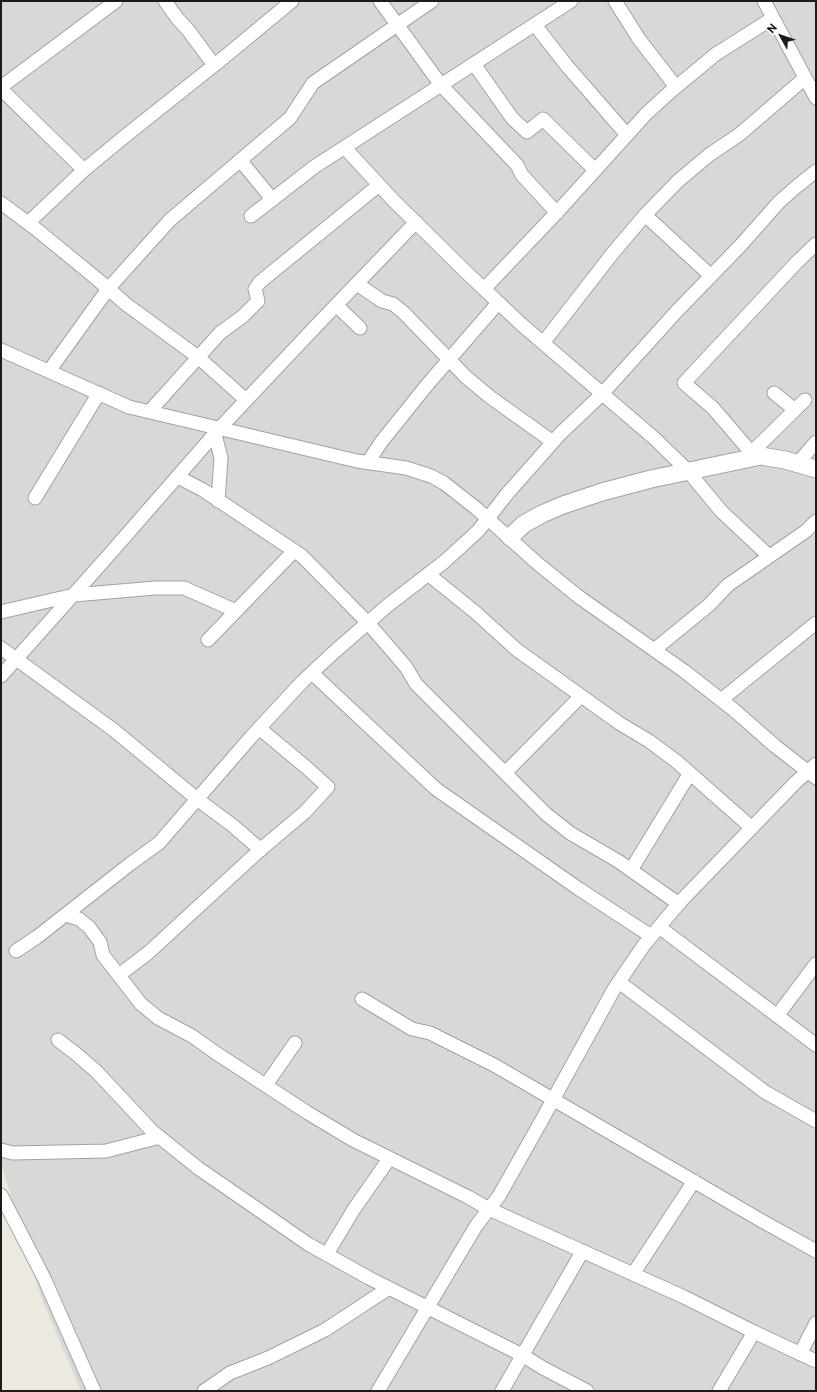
<!DOCTYPE html>
<html>
<head>
<meta charset="utf-8">
<style>
	body { margin:0 }
	#map { position:relative; width:817px; height:1392px; overflow:hidden; background:#eceae0; font-family:Commissioner,sans-serif }
	canvas { display:block }
	.frame { position:absolute; inset:0; border:2px solid #1b1b1b; pointer-events:none }
	.north { position:absolute; left:761px; top:16px; width:40px; height:40px; -webkit-text-stroke:3px #fff; paint-order:stroke; rotate:310deg; font-size:11px; font-weight:700; line-height:16px; text-align:center; color:#1b1b1b }
	.north::after { content:''; display:block; margin:auto; width:14px; height:18px; background:#1b1b1b; clip-path:polygon(50% 0,100% 100%,50% 72%,0 100%) }
</style>
</head>
<body>
<div id="map">
<canvas width="817" height="1392"></canvas>
<div class="frame"></div>
<div class="north">N</div>
</div>
<script>
const ctx = document.querySelector('canvas').getContext('2d');
ctx.lineJoin = 'round';
function paint(path, color) {
  ctx.fillStyle = color;
  ctx.fill(path, 'evenodd');
}
function poly(rows) {
  const path = new Path2D();
  for (const r of rows) {
    path.moveTo(r[0], r[1]);
    for (let i = 2; i < r.length; i += 2) path.lineTo(r[i], r[i + 1]);
  }
  return path;
}
function stroke(path, color, width, dash) {
  ctx.strokeStyle = color;
  ctx.lineWidth = width;
  ctx.lineCap = dash ? 'butt' : 'round';
  ctx.setLineDash(dash || []);
  ctx.stroke(path);
}
const residential = poly([
	[1,1,816,1,816,1391,81,1391,41,1297,1,1163]
]);
const minor = poly([
	[165,1,177,18,188,30,214,65],
	[380,1,441,85,517,165,522,175,557,213],
	[615,1,639,39,676,87],
	[764,1,816,98],
	[535,25,567,66,627,135],
	[474,64,512,118,527,132,543,119,595,170],
	[1,87,116,1],
	[1,89,84,170],
	[345,148,393,200,466,272,521,324,654,438,688,471,721,511,769,556],
	[240,160,272,199],
	[1,203,36,229,97,279,127,305,198,357,246,400],
	[645,215,711,276],
	[251,216,314,167,571,1],
	[28,223,84,170,124,137,222,59,292,1],
	[357,284,382,301,393,304,403,312,466,377,490,397,553,442],
	[484,289,561,208,646,114,670,92,716,54,773,18],
	[336,305,360,328],
	[543,343,612,254,645,215,678,181,709,155,740,134,805,78],
	[1,350,129,407,357,461,406,468,431,476,444,483,477,509,537,563,579,597,684,671,734,710,775,746,816,778],
	[49,371,108,289,170,220,290,118,313,83,432,1],
	[774,393,795,410],
	[149,412,220,333,243,316,258,301,255,289,260,282,379,185],
	[215,434,221,458,218,501],
	[751,453,805,400],
	[755,457,713,408,684,383,797,262,816,244],
	[368,462,382,441,427,385,498,303],
	[798,463,816,442],
	[178,477,203,490,302,556,368,623,406,667,416,684,546,814,570,833,618,861,679,904],
	[35,498,99,393],
	[428,574,475,612,517,650,619,723,649,741,676,761,752,828],
	[1,612,74,595,155,588,184,588,236,611],
	[208,640,294,551],
	[1,648,115,731,197,799,232,825,261,850],
	[654,650,709,605,728,585,806,531,816,521],
	[312,673,436,789,579,889,651,936],
	[1,676,108,556,219,429,317,325,416,222],
	[721,700,816,623],
	[505,773,581,696],
	[631,870,690,773],
	[66,915,79,919,89,927,100,942,103,955,141,1004,158,1018,192,1036,216,1053,308,1113,353,1140,468,1197,489,1209,684,1297,754,1332,816,1361],
	[659,927,816,1045],
	[16,951,37,937,130,864,159,843,251,737,302,682,333,653,387,606,444,562,478,531,507,494,560,434,602,394,677,311,741,245,779,202,796,187,816,171],
	[119,975,148,953,260,850,305,812,328,787,307,768,259,728],
	[619,982,765,1092,816,1121],
	[362,999,412,1029,430,1033,494,1065,762,1221,816,1251],
	[777,1016,816,964],
	[58,1040,75,1053,97,1072,152,1131,198,1168,308,1244,369,1278,522,1355,543,1368,587,1391],
	[266,1085,295,1043],
	[1,1150,13,1153,106,1151,160,1137],
	[1,1195,44,1278,94,1391],
	[327,1254,354,1209,389,1159],
	[633,1274,694,1181],
	[800,1354,816,1323],
	[204,1391,230,1373,268,1358,325,1330,389,1288],
	[378,1391,476,1226,499,1196,543,1118,614,989,644,945,680,902,795,783,816,764],
	[502,1391,582,1252],
	[719,1391,754,1332]
]);
const tertiary = poly([
	[510,537,524,524,542,514,563,505,602,492,651,479,761,456,785,460,816,469]
]);
paint(residential, '#d9d8d7');
stroke(minor, '#a2a2a2', 15);
stroke(tertiary, '#a2a2a2', 19);
stroke(minor, '#fff', 13);
stroke(tertiary, '#fff', 17);
</script>
</body>
</html>
